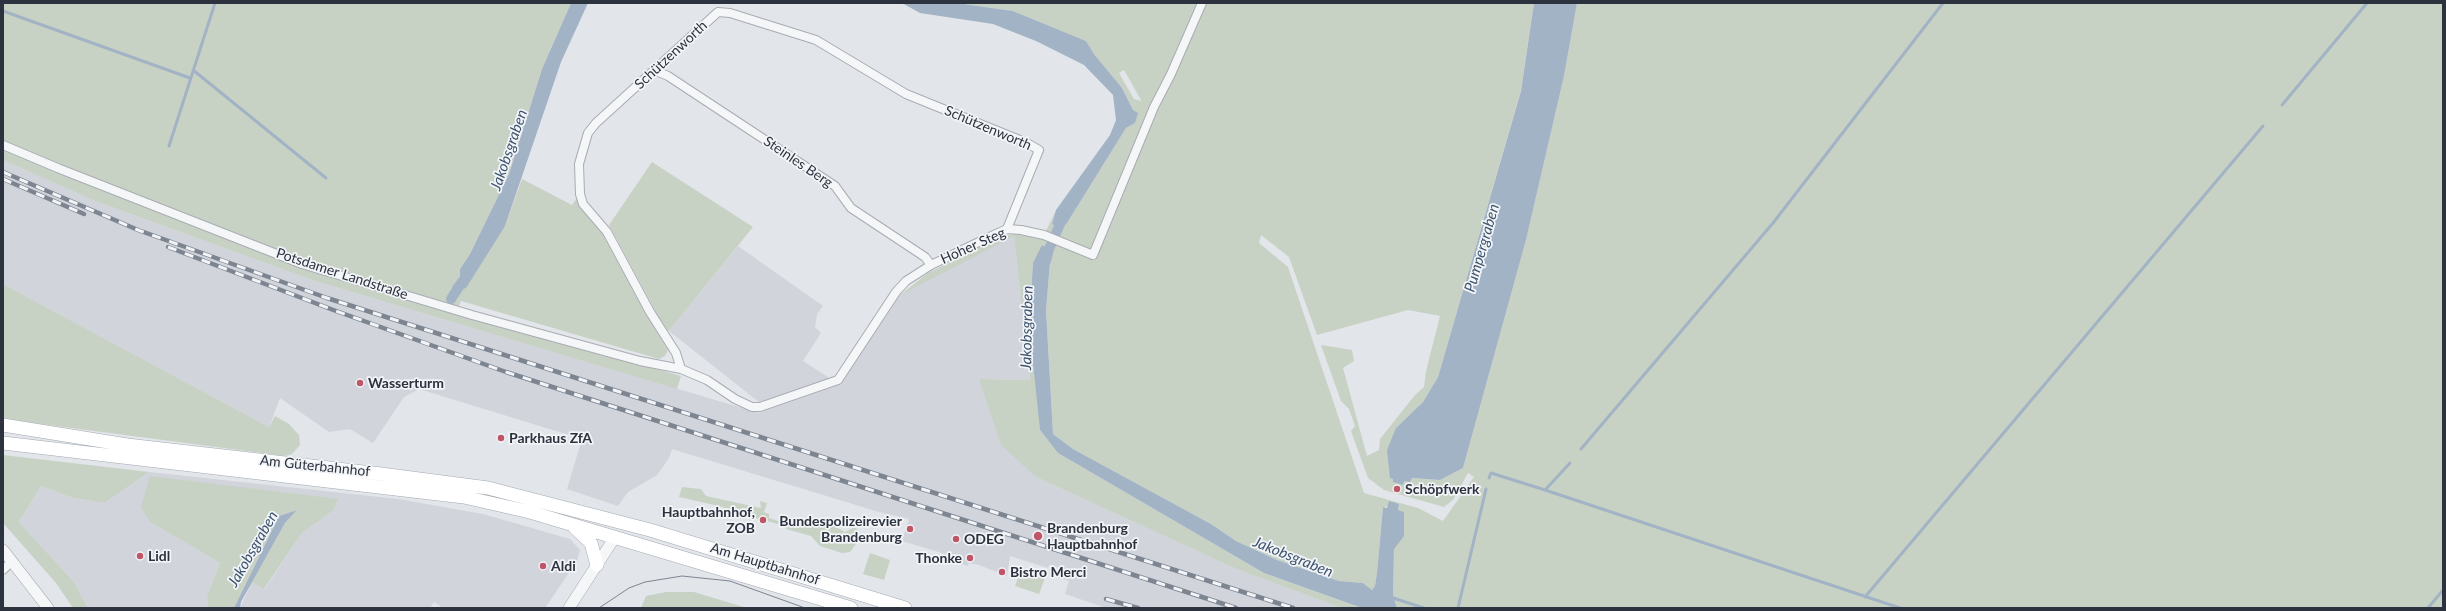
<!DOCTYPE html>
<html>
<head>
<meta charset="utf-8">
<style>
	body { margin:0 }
	#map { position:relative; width:2446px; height:611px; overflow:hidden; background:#e2e5e9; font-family:Lato,sans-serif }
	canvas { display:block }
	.frame { position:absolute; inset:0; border:4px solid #2c333f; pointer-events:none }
</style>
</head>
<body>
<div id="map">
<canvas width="2446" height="611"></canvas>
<div class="frame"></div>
</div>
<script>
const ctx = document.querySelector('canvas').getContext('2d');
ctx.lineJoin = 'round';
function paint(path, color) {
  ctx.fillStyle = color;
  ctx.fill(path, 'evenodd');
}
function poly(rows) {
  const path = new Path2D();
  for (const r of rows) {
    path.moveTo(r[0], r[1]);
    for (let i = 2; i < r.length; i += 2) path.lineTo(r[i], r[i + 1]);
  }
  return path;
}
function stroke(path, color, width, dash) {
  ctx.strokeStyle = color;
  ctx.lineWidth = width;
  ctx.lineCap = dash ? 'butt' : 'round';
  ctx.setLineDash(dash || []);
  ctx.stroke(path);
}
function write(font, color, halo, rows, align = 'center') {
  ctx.font = font + ' Lato,sans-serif';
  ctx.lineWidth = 3.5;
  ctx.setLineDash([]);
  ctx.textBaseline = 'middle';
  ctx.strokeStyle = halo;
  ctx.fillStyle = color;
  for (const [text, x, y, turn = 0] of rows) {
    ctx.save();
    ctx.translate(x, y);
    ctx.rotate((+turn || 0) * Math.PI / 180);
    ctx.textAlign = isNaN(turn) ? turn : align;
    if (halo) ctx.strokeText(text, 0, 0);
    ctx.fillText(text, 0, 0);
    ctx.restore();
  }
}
const built = poly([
	[3,160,95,201,312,280,759,413,839,385,899,296,1014,235,1030,380,979,379,1036,477,1234,568,1341,608,1106,608,1065,594,1069,581,1057,577,1060,568,1049,565,1048,568,1010,556,1007,576,979,565,969,563,968,566,950,560,951,557,942,553,902,541,909,519,879,512,672,449,669,458,657,475,628,492,618,506,567,489,582,439,419,389,404,397,373,443,350,429,329,432,280,398,269,427,3,284],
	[738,246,823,306,817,314,815,327,821,333,803,361,831,379,759,402,669,331],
	[149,472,398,499,483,514,570,539,580,550,577,561,545,608,443,608,434,602,430,608,240,608,252,582,265,589,302,533,334,510,338,499,150,522,220,563,207,596,208,608,88,608,74,582,19,522,41,486,73,498,105,503]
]);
const green = poly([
	[3,3,571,3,542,69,509,174,470,254,460,269,460,277,505,226,522,179,572,205,577,198,580,205,606,235,646,314,668,350,665,356,659,359,461,301,456,313,681,376,677,389,312,280,95,201,3,160],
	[957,3,1534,3,1521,90,1438,377,1423,402,1396,428,1393,482,1403,484,1403,481,1412,478,1440,480,1463,468,1526,240,1564,76,1577,3,2443,3,2443,608,1397,608,1393,595,1394,549,1399,504,1383,507,1377,573,1375,586,1372,590,1363,583,1339,581,1277,560,1236,541,1211,524,1073,449,1053,434,1046,310,1051,250,1033,263,1030,311,1040,430,1058,453,1264,573,1362,608,1341,608,1234,568,1036,477,1001,445,979,379,1030,380,1014,236,899,296,928,273,1002,236,1020,233,1061,244,1061,236,1046,231,1056,210,1052,223,1067,223,1126,128,1135,123,1133,110,1122,88,1094,54,1086,41,1013,11],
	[1124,70,1141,100,1141,101,1134,99,1119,73],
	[1261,235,1289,257,1317,335,1408,310,1440,316,1426,371,1424,387,1415,395,1380,439,1379,450,1367,456,1343,368,1354,361,1352,350,1321,345,1341,401,1349,409,1355,426,1351,431,1368,478,1384,490,1444,507,1453,500,1468,473,1474,477,1443,521,1418,508,1364,493,1288,267,1259,243],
	[652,162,753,227,669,331,664,327,609,225],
	[3,284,269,427,275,416,289,424,299,435,300,445,292,454,285,456,3,419],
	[3,455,149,472,105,503,73,498,41,486,19,522,74,582,88,608,73,608,56,583,3,523],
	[150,476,338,499,334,510,302,533,264,589,252,582,285,523,297,510,279,516,234,608,208,608,207,596,220,563,150,522,141,507],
	[682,487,701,489,706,496,761,508,760,501,767,503,764,512,769,514,769,518,790,525,793,517,824,527,823,520,845,532,855,527,858,530,858,541,850,552,842,553,820,546,811,536,786,529,782,525,728,511,723,507,679,497],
	[870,553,890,560,884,580,863,574],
	[1022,567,1046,575,1039,594,1015,586],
	[666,592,694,592,747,608,641,608,646,596]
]);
const water = poly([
	[571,3,588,3,561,62,505,226,466,288,454,292,452,287,460,277,460,269,470,254,509,174,542,69],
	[902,3,957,3,1013,11,1086,41,1094,54,1122,88,1133,110,1138,113,1135,123,1126,128,1067,223,1061,228,1052,224,1056,210,1110,135,1116,120,1113,95,1084,65,1036,41,993,24,920,13],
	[1534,3,1577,3,1564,76,1526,240,1463,468,1440,480,1412,478,1410,482,1404,481,1403,485,1393,482,1393,479,1390,478,1387,450,1396,428,1423,402,1438,377,1521,91],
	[1042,245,1051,250,1046,310,1053,434,1073,449,1211,524,1236,541,1277,560,1339,581,1363,583,1372,590,1375,586,1377,573,1383,507,1387,508,1389,501,1399,504,1398,510,1404,512,1404,536,1394,549,1393,595,1397,608,1362,608,1264,573,1058,453,1040,430,1032,353,1030,311,1033,263],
	[297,510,285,523,241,602,240,608,234,608,279,516]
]);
const stream = poly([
	[3,11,190,78],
	[193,70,326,178],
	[2282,105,2367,3],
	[169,146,215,3],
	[1581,449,1773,223,1943,3],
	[1489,478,1491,473,1545,490,1900,608],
	[1545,490,1570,463],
	[1390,597,1424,608],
	[1865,597,2263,126],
	[1458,608,1486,489],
	[2428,608,2443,590]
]);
const canal = poly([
	[1046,261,1049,249,1064,215],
	[451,299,462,282]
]);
const minor = poly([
	[656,71,668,76,835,186,851,208,925,257,931,265],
	[3,145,60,169,302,264,472,315,640,361,681,369,707,380,735,399,752,407,760,407,838,380,896,292,906,281,931,265,985,239,1007,229,1021,230,1044,235,1093,255,1154,107,1171,74,1202,3],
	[681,369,676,353,650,312,607,232,583,204,580,194,579,164,588,133,596,123,718,12,730,13,816,40,906,94,1027,143,1039,150,1007,229],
	[3,570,12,561]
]);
const tertiary = poly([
	[3,550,48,608],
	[569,608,615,537]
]);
const primary = poly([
	[3,425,127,445,381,474,488,488,650,530,905,608],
	[3,443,464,497,530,512,851,608],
	[575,528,591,543,597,565]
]);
const tram = poly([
	[599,608,629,588,645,582,682,576,730,581,805,608]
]);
const rail = poly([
	[3,172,138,230,327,298,1293,608],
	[3,179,84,214],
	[168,247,336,311,506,372,1236,608],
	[1106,599,1138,608]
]);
const markers = [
	[360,383,4,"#bf5668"],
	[501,438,4,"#bf5668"],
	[1397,489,4,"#bf5668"],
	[763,520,4,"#bf5668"],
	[910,529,4,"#bf5668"],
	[1038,536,5,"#bf5668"],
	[956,539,4,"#bf5668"],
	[140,556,4,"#bf5668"],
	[970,558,4,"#bf5668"],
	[543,566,4,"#bf5668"],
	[1002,572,4,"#bf5668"]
];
const streetNames = [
	["Schützenworth",671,55,-43],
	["Schützenworth",988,128,23],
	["Steinles Berg",798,162,34],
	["Hoher Steg",973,246,-24],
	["Potsdamer Landstraße",342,274,18],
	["Am Güterbahnhof",315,466,6],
	["Am Hauptbahnhof",765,564,17]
];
const poiNames = [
	["Wasserturm",368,383],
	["Parkhaus ZfA",509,438],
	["Schöpfwerk",1405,489],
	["Hauptbahnhof,",755,512,"right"],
	["ZOB",755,528,"right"],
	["Bundespolizeirevier",902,521,"right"],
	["Brandenburg",902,537,"right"],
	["Brandenburg",1047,528],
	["Hauptbahnhof",1047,544],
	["ODEG",964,539],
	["Lidl",148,556],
	["Thonke",962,558,"right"],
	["Aldi",551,566],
	["Bistro Merci",1010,572]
];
const waterNames = [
	["Jakobsgraben",509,150,-71],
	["Pumpergraben",1482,248,-74],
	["Jakobsgraben",1027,328,-89],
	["Jakobsgraben",253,549,-60],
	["Jakobsgraben",1293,557,22]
];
paint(built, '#d1d4db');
paint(green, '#c8d2c4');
paint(water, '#a2b3c5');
stroke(stream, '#a2b3c5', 3);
stroke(canal, '#a2b3c5', 10);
stroke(minor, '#a8acb3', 10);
stroke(tertiary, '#a8acb3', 12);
stroke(primary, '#a3aab3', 14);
stroke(minor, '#f5f6f8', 8);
stroke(tertiary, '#f5f6f8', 11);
stroke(primary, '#fff', 13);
stroke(tram, '#7d8591', 1);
stroke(rail, '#7d8591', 4.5);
stroke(rail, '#f2f4f7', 3, [9]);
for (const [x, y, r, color] of markers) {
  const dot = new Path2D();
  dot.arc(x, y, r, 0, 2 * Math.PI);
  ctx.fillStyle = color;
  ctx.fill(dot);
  stroke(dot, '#f2f4f7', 1.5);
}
write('14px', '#2c333f', '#f2f4f7', streetNames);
write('bold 14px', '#2c333f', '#f2f4f7', poiNames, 'left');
write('italic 15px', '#3b536e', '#f2f4f7', waterNames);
</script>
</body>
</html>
